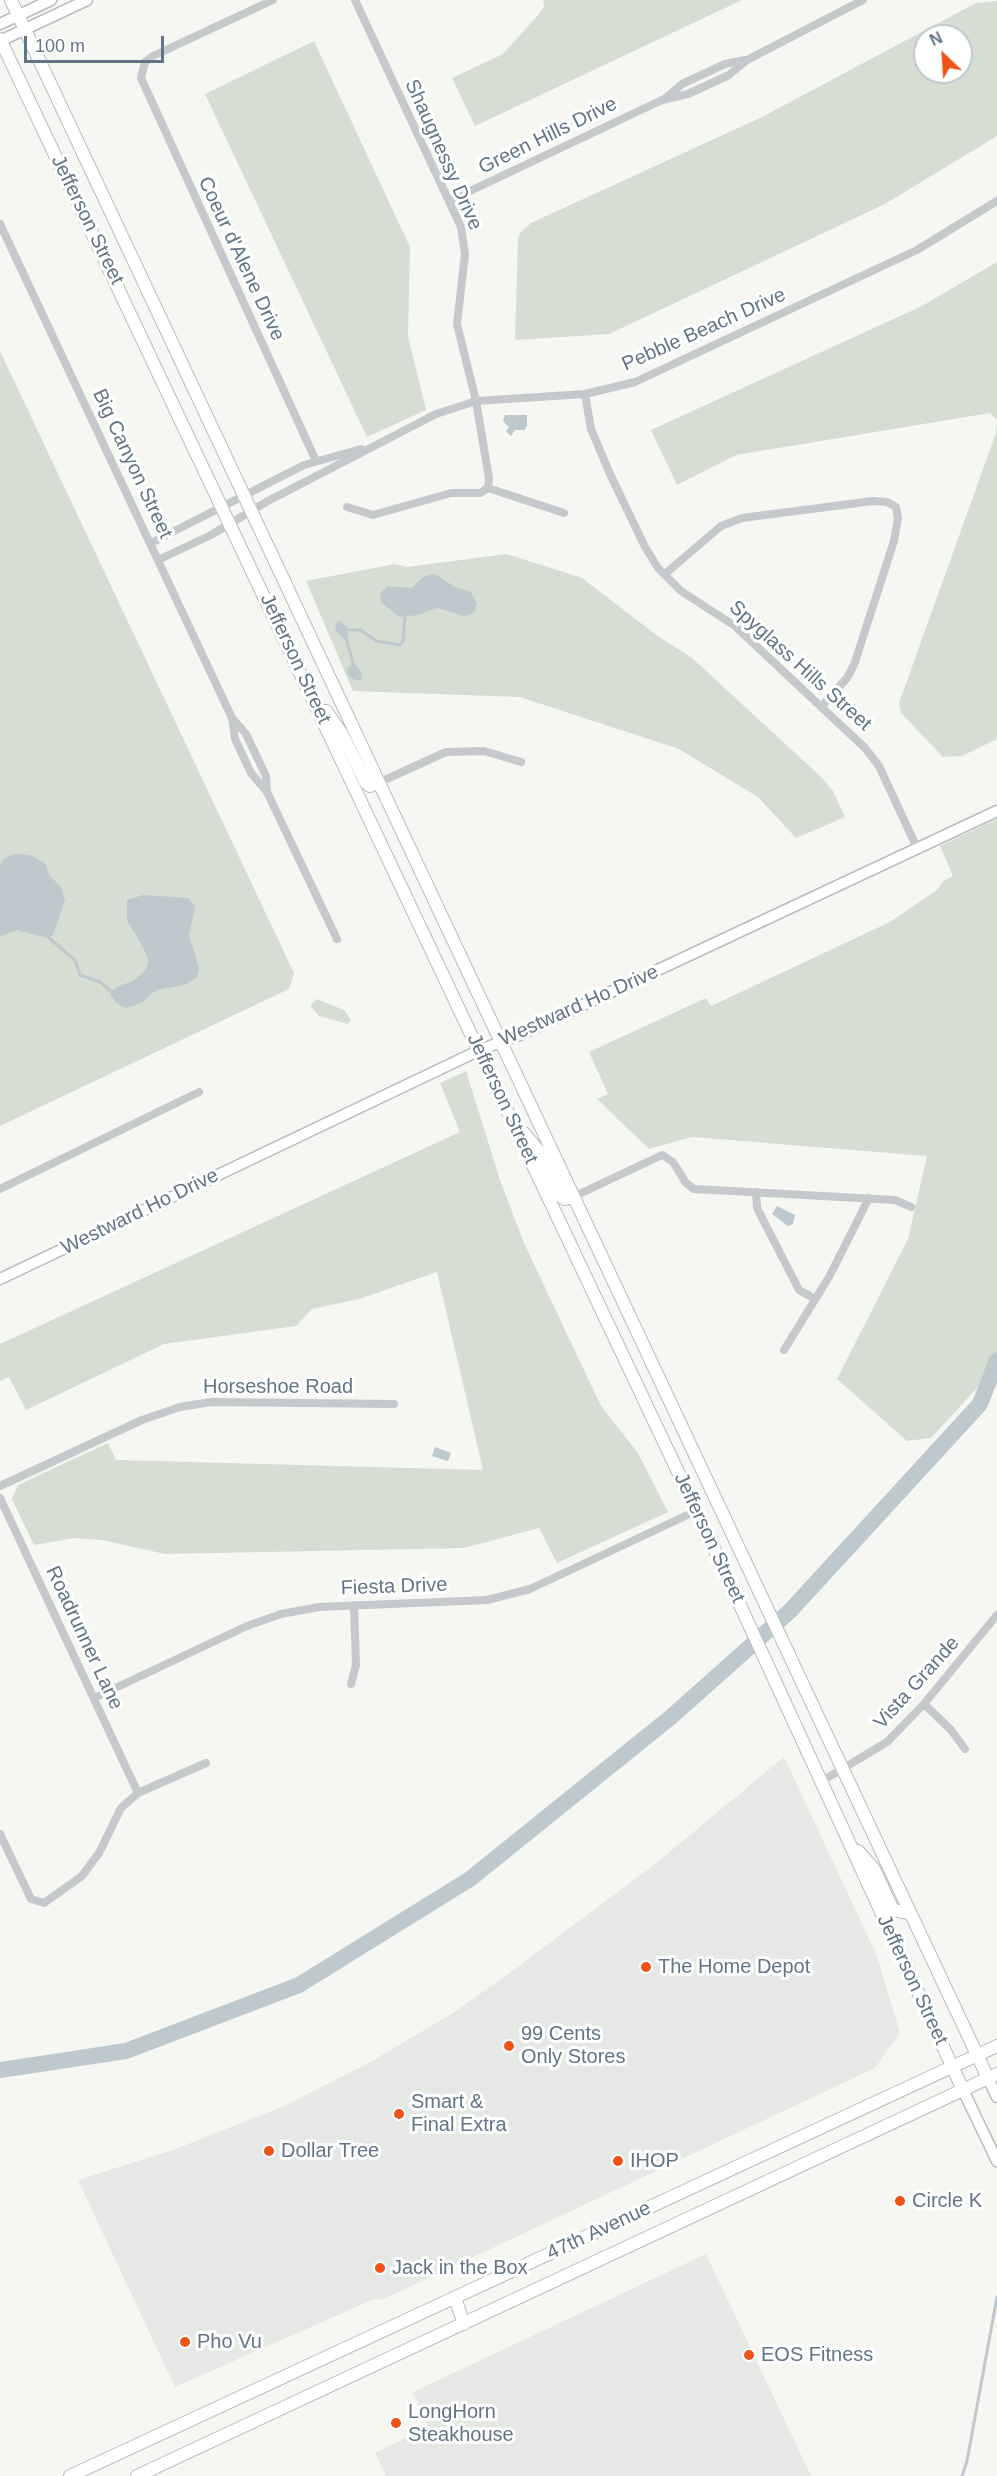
<!DOCTYPE html>
<html>
<head>
<meta charset="utf-8">
<style>
	body { margin:0 }
	#map { position:relative; width:997px; height:2476px; overflow:hidden; background:#f6f6f2; font-family:Arial,sans-serif }
	canvas { display:block }
	.north { position:absolute; left:913px; top:24px; width:60px; height:60px; box-sizing:border-box; background:#fff; border:2px solid #c0c8cf; border-radius:50%; rotate:335deg; font-size:16px; font-weight:700; line-height:24px; text-align:center; color:#627586 }
	.north::after { content:''; display:block; margin:auto; width:21px; height:27px; background:#f05318; clip-path:polygon(50% 0,100% 100%,50% 72%,0 100%) }
	.scale { position:absolute; left:24px; top:36px; width:140px; height:27px; box-sizing:border-box; border:3px solid #627586; border-top:0; padding-left:8px; font-size:18px; line-height:21px; white-space:nowrap; color:#627586; -webkit-text-stroke:4px #fff; paint-order:stroke }
</style>
</head>
<body>
<div id="map">
<canvas width="997" height="2476"></canvas>
<div class="north">N</div>
<div class="scale">100 m</div>
</div>
<script>
const ctx = document.querySelector('canvas').getContext('2d');
ctx.lineJoin = 'round';
function paint(path, color) {
  ctx.fillStyle = color;
  ctx.fill(path, 'evenodd');
}
function poly(rows) {
  const path = new Path2D();
  for (const r of rows) {
    path.moveTo(r[0], r[1]);
    for (let i = 2; i < r.length; i += 2) path.lineTo(r[i], r[i + 1]);
  }
  return path;
}
function stroke(path, color, width, dash) {
  ctx.strokeStyle = color;
  ctx.lineWidth = width;
  ctx.lineCap = dash ? 'butt' : 'round';
  ctx.setLineDash(dash || []);
  ctx.stroke(path);
}
function write(font, color, halo, rows, align = 'center') {
  ctx.font = font + ' Arial,sans-serif';
  ctx.lineWidth = 6;
  ctx.setLineDash([]);
  ctx.textBaseline = 'middle';
  ctx.strokeStyle = halo;
  ctx.fillStyle = color;
  for (const [text, x, y, turn = 0] of rows) {
    ctx.save();
    ctx.translate(x, y);
    ctx.rotate((+turn || 0) * Math.PI / 180);
    ctx.textAlign = isNaN(turn) ? turn : align;
    if (halo) ctx.strokeText(text, 0, 0);
    ctx.fillText(text, 0, 0);
    ctx.restore();
  }
}
const built = poly([
	[784,1757,877,1956,900,2033,875,2068,384,2299,372,2300,175,2387,78,2180,173,2150,284,2106,369,2063,453,2013,511,1972,654,1865],
	[706,2254,811,2476,386,2476,375,2453,428,2427,413,2392]
]);
const green = poly([
	[543,0,742,0,475,126,452,78,503,54,539,14,544,7],
	[997,1,997,136,885,204,609,334,515,340,518,239,520,233,531,223,762,117,976,3],
	[925,36,961,36,961,72,925,72],
	[314,41,410,247,408,336,426,410,367,437,205,94],
	[997,262,997,739,962,756,943,757,901,713,899,703,996,433,997,420,990,413,736,455,677,485,651,430,922,306],
	[0,351,294,973,289,989,0,1126],
	[507,554,582,578,659,637,691,657,820,776,833,791,845,817,796,838,758,797,679,749,520,697,353,691,306,581,395,564,407,567],
	[997,819,997,1359,989,1375,931,1438,907,1441,837,1379,908,1239,927,1156,692,1137,649,1149,597,1099,608,1094,589,1052,706,998,711,1006,890,922,937,890,943,881,953,876,940,846],
	[317,999,344,1010,351,1020,348,1024,319,1016,310,1006],
	[466,1071,500,1180,524,1243,601,1406,638,1453,668,1512,557,1563,539,1528,464,1548,165,1554,102,1540,75,1538,34,1545,12,1499,18,1485,108,1443,116,1460,483,1470,437,1272,359,1299,312,1309,296,1326,164,1344,26,1410,9,1377,0,1381,0,1344,460,1132,440,1083]
]);
const water = poly([
	[505,415,527,415,527,426,524,430,515,430,511,436,506,431,509,427,503,421],
	[435,574,455,587,471,592,477,603,474,613,464,616,437,608,418,615,399,617,381,602,380,594,387,586,411,588,425,576],
	[337,622,340,621,347,627,348,637,344,639,335,629],
	[354,662,362,673,361,681,352,679,347,673,348,668],
	[14,854,30,855,46,864,49,875,61,887,65,900,53,935,47,938,17,930,0,936,0,867,3,859],
	[143,895,189,898,195,907,189,935,199,968,197,978,184,985,156,990,143,1002,127,1008,116,1003,110,994,116,987,133,981,146,970,148,960,146,953,127,920,127,900],
	[777,1206,795,1215,793,1224,788,1226,772,1214],
	[435,1447,451,1453,448,1461,432,1456]
]);
const stream = poly([
	[348,630,361,630,376,641,400,645,403,641,405,617],
	[346,638,353,663],
	[49,938,75,960,80,975,100,982,112,992],
	[962,2476,967,2461,997,2297]
]);
const river = poly([
	[0,2070,126,2051,299,1985,470,1879,671,1717,790,1611,980,1404,997,1360]
]);
const street = poly([
	[273,0,153,56,145,62,141,78,316,461],
	[663,100,682,84,725,64,745,60],
	[449,201,662,100,688,94,729,75,747,60,863,0],
	[0,224,232,718,235,739,251,773,267,792],
	[585,394,591,429,610,474,645,547,658,568,681,591,735,626,865,748,879,766,917,848],
	[488,488,564,513],
	[347,507,373,515,451,493,480,493,488,488,489,478,476,401,457,324,465,254,461,227,355,0],
	[151,543,304,465,361,449],
	[158,560,211,535,268,501,436,414,476,401,585,394,635,382,917,250,997,201],
	[665,574,721,526,742,518,873,501,887,502,896,507,898,518,894,541,854,665,847,678,821,707],
	[233,719,246,734,266,776,267,792,337,939],
	[378,783,446,752,484,751,521,762],
	[0,1189,199,1092],
	[756,1192,757,1208,799,1290,815,1299],
	[573,1197,662,1155,673,1162,686,1183,694,1189,895,1200,911,1207],
	[784,1350,829,1277,869,1198],
	[0,1486,142,1420,180,1407,211,1402,394,1404],
	[0,1498,138,1793],
	[351,1684,356,1665,354,1605],
	[94,1698,247,1626,281,1614,319,1607,487,1600,530,1589,696,1511],
	[924,1704,951,1730,965,1749],
	[822,1781,887,1742,924,1704,997,1615],
	[0,1834,31,1899,44,1903,82,1876,99,1853,121,1808,138,1793,206,1763]
]);
const secondary = poly([
	[0,24,51,0],
	[0,41,87,0],
	[0,1279,480,1050,517,1036,997,811],
	[988,2078,997,2097],
	[963,2090,997,2161]
]);
const primary = poly([
	[11,0,988,2078],
	[0,39,706,1531,963,2090],
	[326,711,342,734,366,783,370,786,378,783],
	[524,1133,539,1151,560,1196,565,1199,573,1197],
	[858,1851,874,1869,893,1910,909,1913],
	[455,2298,464,2324],
	[70,2476,997,2046],
	[137,2476,997,2074]
]);
const markers = [
	[646,1967,6,"#f05318"],
	[509,2046,6,"#f05318"],
	[399,2114,6,"#f05318"],
	[269,2151,6,"#f05318"],
	[618,2161,6,"#f05318"],
	[900,2201,6,"#f05318"],
	[380,2268,6,"#f05318"],
	[185,2342,6,"#f05318"],
	[749,2355,6,"#f05318"],
	[396,2423,6,"#f05318"]
];
const streetNames = [
	["Green Hills Drive",548,136,-26],
	["Shaugnessy Drive",443,155,66],
	["Jefferson Street",87,220,64],
	["Coeur d'Alene Drive",241,259,65],
	["Pebble Beach Drive",704,330,-24],
	["Big Canyon Street",132,464,65],
	["Jefferson Street",295,659,65],
	["Spyglass Hills Street",800,666,42],
	["Westward Ho Drive",579,1006,-24],
	["Jefferson Street",502,1099,65],
	["Westward Ho Drive",140,1212,-26],
	["Horseshoe Road",278,1387],
	["Jefferson Street",709,1538,65],
	["Fiesta Drive",394,1587,-2],
	["Roadrunner Lane",84,1638,65],
	["Vista Grande",917,1683,-48],
	["Jefferson Street",912,1980,65],
	["47th Avenue",599,2231,-25]
];
const poiNames = [
	["The Home Depot",658,1967],
	["99 Cents",521,2034],
	["Only Stores",521,2057],
	["Smart &",411,2102],
	["Final Extra",411,2125],
	["Dollar Tree",281,2151],
	["IHOP",630,2161],
	["Circle K",912,2201],
	["Jack in the Box",392,2268],
	["Pho Vu",197,2342],
	["EOS Fitness",761,2355],
	["LongHorn",408,2412],
	["Steakhouse",408,2435]
];
paint(built, '#e6e8e5');
paint(green, '#d6ded3');
paint(water, '#bec9ce');
stroke(stream, '#bec9ce', 3);
stroke(river, '#bec9ce', 16);
stroke(secondary, '#b7bcc1', 13);
stroke(primary, '#b8bcc0', 14);
stroke(street, '#c5c9cc', 8);
stroke(secondary, '#fff', 10);
stroke(primary, '#fff', 12);
for (const [x, y, r, color] of markers) {
  const dot = new Path2D();
  dot.arc(x, y, r, 0, 2 * Math.PI);
  ctx.fillStyle = color;
  ctx.fill(dot);
  stroke(dot, '#fff', 2);
}
write('20px', '#627586', '#fff', streetNames);
write('20px', '#627586', '#fff', poiNames, 'left');
</script>
</body>
</html>
